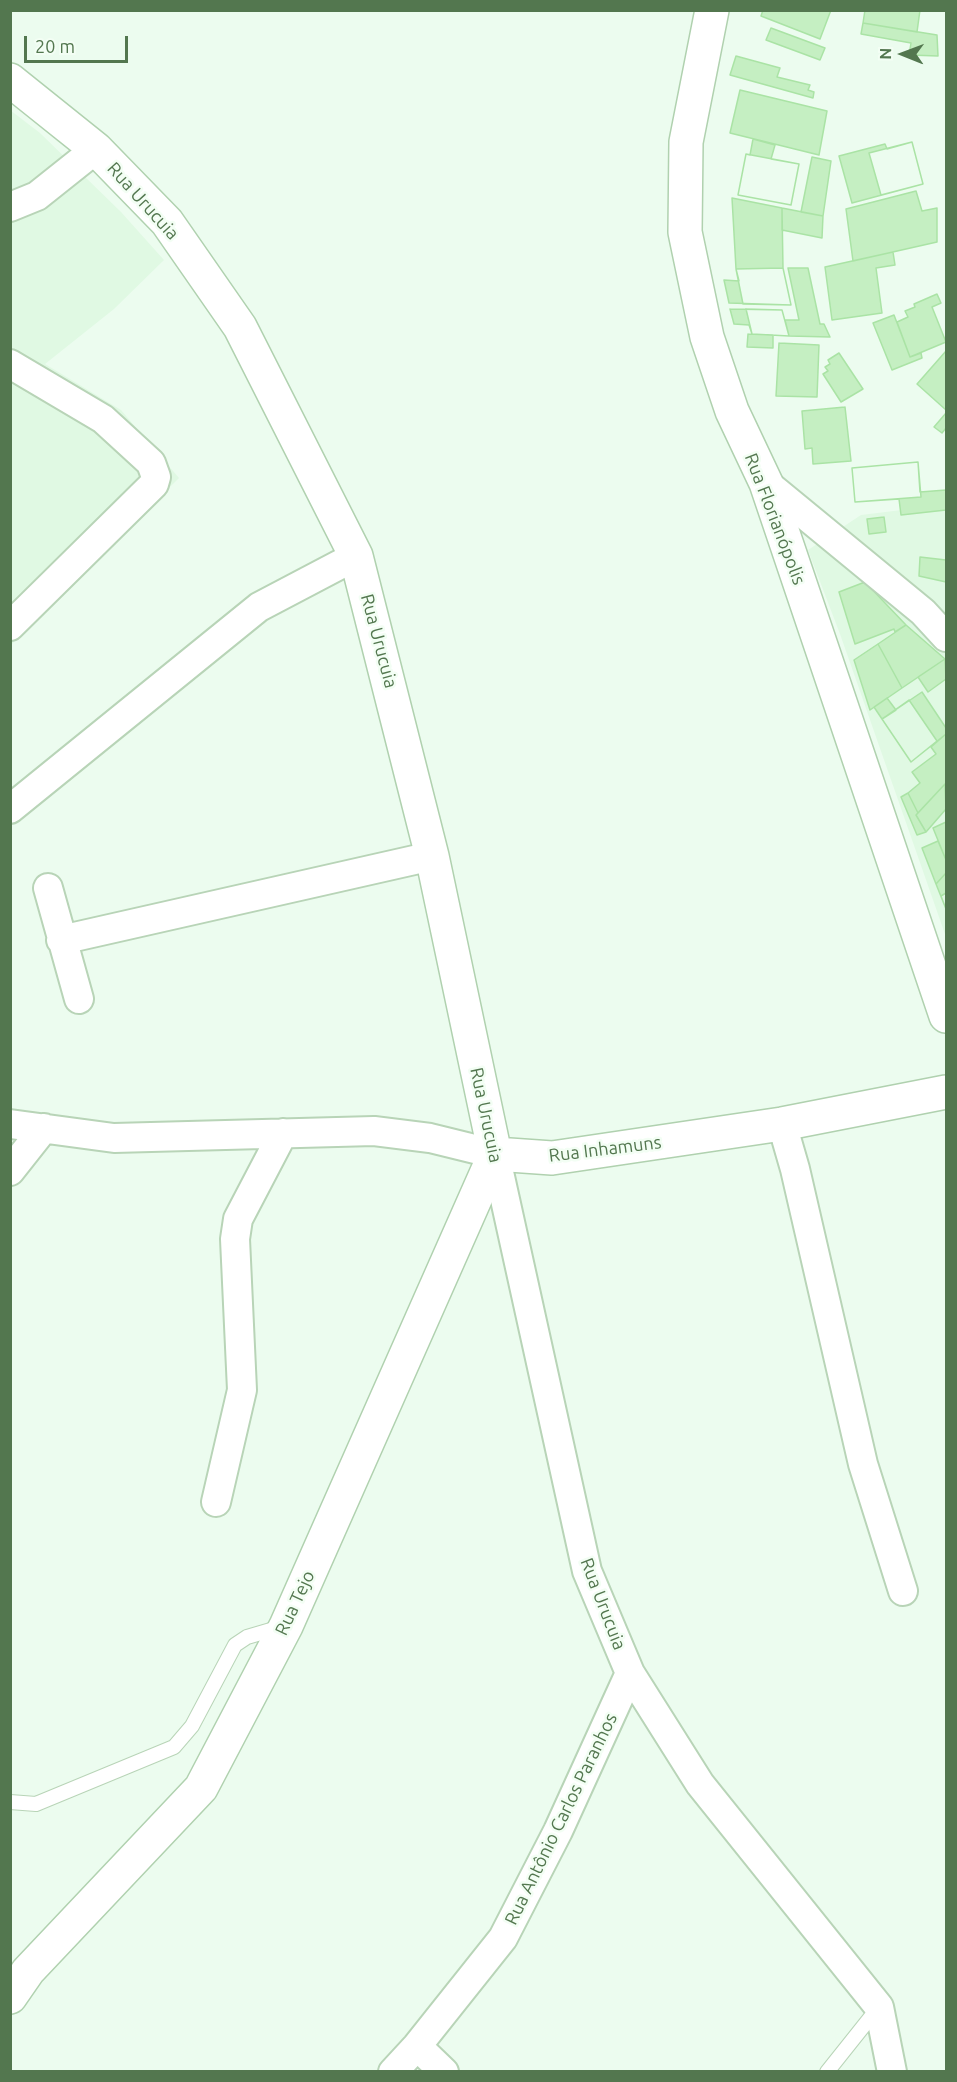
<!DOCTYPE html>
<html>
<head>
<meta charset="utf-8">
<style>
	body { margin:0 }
	#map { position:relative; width:957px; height:2082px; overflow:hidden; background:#ecfcef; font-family:Ubuntu,sans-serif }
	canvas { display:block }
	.frame { position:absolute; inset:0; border:12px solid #53774f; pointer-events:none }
	.north { position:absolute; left:873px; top:24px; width:60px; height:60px; -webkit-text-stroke:4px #f3fef4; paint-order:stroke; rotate:271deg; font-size:16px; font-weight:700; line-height:24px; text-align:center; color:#53774f }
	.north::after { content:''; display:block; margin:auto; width:21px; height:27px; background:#53774f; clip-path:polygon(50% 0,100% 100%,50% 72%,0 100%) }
	.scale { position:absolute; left:24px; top:36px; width:104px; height:27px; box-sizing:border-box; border:3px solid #53774f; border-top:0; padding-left:8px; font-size:18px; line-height:21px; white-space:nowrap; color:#53774f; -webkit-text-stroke:4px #f3fef4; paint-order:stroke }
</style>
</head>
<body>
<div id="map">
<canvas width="957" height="2082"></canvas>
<div class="frame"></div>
<div class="north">N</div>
<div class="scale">20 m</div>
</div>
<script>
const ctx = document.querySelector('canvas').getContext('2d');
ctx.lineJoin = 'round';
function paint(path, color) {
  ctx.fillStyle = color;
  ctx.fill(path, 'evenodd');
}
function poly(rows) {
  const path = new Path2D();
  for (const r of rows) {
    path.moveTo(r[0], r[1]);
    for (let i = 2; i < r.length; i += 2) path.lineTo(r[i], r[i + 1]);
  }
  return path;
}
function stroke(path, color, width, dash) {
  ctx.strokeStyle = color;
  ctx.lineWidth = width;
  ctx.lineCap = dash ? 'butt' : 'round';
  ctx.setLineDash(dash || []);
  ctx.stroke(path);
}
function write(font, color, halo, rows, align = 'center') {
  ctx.font = font + ' Ubuntu,sans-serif';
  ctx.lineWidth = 5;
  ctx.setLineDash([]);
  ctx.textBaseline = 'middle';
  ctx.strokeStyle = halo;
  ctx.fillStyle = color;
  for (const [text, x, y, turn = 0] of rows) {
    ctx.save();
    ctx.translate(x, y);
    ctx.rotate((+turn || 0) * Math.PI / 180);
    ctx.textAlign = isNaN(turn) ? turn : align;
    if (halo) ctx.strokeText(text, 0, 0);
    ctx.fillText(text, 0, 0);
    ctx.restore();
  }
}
const residential = poly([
	[10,110,40,133,121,212,164,260,114,309,45,364,121,410,179,478,11,645],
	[946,492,946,937,840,634,808,550,861,515,934,506]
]);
const building = poly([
	[763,10,831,10,820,39,761,16,763,10],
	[865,10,920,10,917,32,863,23,865,10],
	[863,23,937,35,938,56,909,55,911,43,861,34,863,23],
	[771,28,825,48,820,60,766,40,771,28],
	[736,56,780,68,777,77,810,85,808,90,814,92,813,98,730,75,736,56],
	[740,90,827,111,819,155,730,133,740,90],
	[753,139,775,145,771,159,799,164,791,205,738,195,746,154,750,155,753,139],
	[912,142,923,184,881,195,869,153,912,142],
	[912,142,923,184,852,203,839,156,885,144,887,149,912,142],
	[746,154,799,164,791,205,738,195,746,154],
	[812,157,831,161,823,216,801,212,812,157],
	[916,191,922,211,937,208,937,242,853,261,846,209,916,191],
	[732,198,782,208,783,268,736,269,732,198],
	[782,208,823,216,822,238,782,230,782,208],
	[893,252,895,265,876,268,882,313,832,320,825,267,893,252],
	[783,268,791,305,729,303,724,280,739,281,736,269,783,268],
	[783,268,791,305,743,304,736,269,783,268],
	[788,268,808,268,820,324,824,324,830,337,789,336,785,320,799,320,788,268],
	[937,294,941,303,932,307,946,342,910,357,897,322,908,317,905,311,915,307,914,304,937,294],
	[730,309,782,310,789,336,752,334,749,325,734,324,730,309],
	[746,309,782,310,789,336,752,334,746,309],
	[894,315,910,357,921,353,922,358,892,370,873,323,894,315],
	[748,334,773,335,773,348,747,347,748,334],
	[779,343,819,345,817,397,776,396,779,343],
	[946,351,946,410,917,384,946,351],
	[839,353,863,389,841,402,823,374,828,371,825,367,830,364,828,360,839,353],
	[845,407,851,461,813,464,812,448,805,449,802,411,845,407],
	[946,413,946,428,942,433,934,427,946,413],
	[918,462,920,492,946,490,946,510,901,515,899,499,855,502,852,468,918,462],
	[918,462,921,497,855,502,852,468,918,462],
	[884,517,886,532,869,534,867,519,884,517],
	[920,557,946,560,946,582,919,576,920,557],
	[865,582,906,625,895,632,894,629,855,644,839,592,865,582],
	[906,625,945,659,902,688,878,644,906,625],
	[878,644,902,688,870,710,854,660,878,644],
	[945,659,946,679,928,692,918,677,945,659],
	[922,692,946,728,946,734,911,762,882,719,922,692],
	[887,698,896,710,882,719,874,707,887,698],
	[909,700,937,741,911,762,882,719,909,700],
	[946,734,946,785,945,784,918,813,908,793,920,783,912,772,936,754,931,747,946,734],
	[945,784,946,809,926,832,916,815,945,784],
	[908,793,918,813,916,815,926,832,917,835,901,797,908,793],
	[946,822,946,860,933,828,946,822],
	[938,841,946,860,946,873,936,884,922,848,938,841],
	[946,873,946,909,936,884,946,873],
	[946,893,946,909,941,896,946,893]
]);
const lane = poly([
	[10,1802,36,1804,174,1747,192,1726,235,1645,247,1637,281,1627],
	[827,2072,878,2008]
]);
const street = poly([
	[10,207,37,196,96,149],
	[10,364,103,419,151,463,156,477,154,484,10,626],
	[766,483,923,612,946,637],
	[10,809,259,607,356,556],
	[48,888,79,999],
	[61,940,432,856],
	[10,1124,114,1138,374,1131,430,1138,495,1154,587,1571,630,1673,700,1784,879,2007,892,2072],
	[782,1124,795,1169,863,1464,903,1591],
	[10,1171,44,1128],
	[216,1502,242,1390,235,1239,238,1219,283,1133],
	[417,2046,444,2072],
	[393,2072,417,2046,503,1938,558,1831,630,1673]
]);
const secondary = poly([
	[712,10,686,142,685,232,707,337,732,411,766,483,946,1016],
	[10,80,96,149,167,222,240,327,356,556,432,856,495,1154],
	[495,1154,552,1158,782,1124,946,1092],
	[10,1997,28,1971,201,1788,286,1626,495,1154]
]);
const streetNames = [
	["Rua Urucuia",143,201,48],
	["Rua Florianópolis",775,519,69],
	["Rua Urucuia",379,641,75],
	["Rua Urucuia",486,1115,78],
	["Rua Inhamuns",605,1149,-7],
	["Rua Tejo",295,1603,-65],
	["Rua Urucuia",603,1604,69],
	["Rua Antônio Carlos Paranhos",561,1819,-64]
];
paint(residential, '#e0f9e3');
paint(building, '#c5efc2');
stroke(building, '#aae3a5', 1.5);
stroke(lane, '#b8d4b7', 16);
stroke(street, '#b8d4b7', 32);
stroke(secondary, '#b0d1af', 36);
stroke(lane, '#fff', 14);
stroke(street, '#fff', 28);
stroke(secondary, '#fff', 33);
write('18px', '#53774f', '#f3fef4', streetNames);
</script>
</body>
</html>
